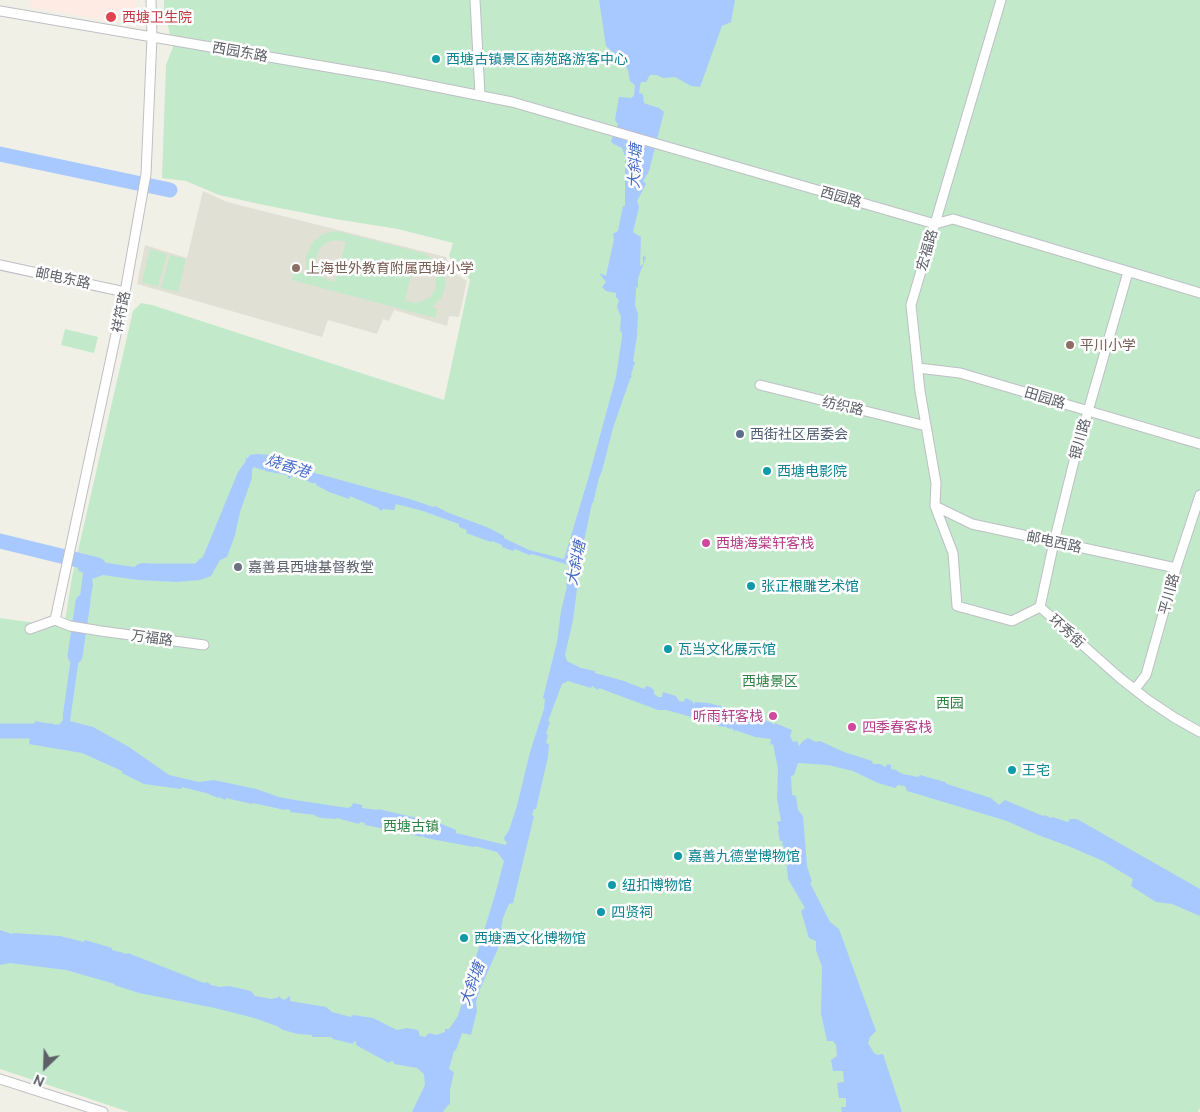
<!DOCTYPE html>
<html>
<head>
<meta charset="utf-8">
<style>
	body { margin:0 }
	#map { position:relative; width:1200px; height:1112px; overflow:hidden; background:#f1f0e7; font-family:Ubuntu,sans-serif }
	canvas { display:block }
	.north { position:absolute; left:20px; top:1042px; width:50px; height:50px; -webkit-text-stroke:4px #fff; paint-order:stroke; rotate:204deg; font-size:14px; font-weight:700; line-height:20px; text-align:center; color:#5e6068 }
	.north::after { content:''; display:block; margin:auto; width:18px; height:22px; background:#5e6068; clip-path:polygon(50% 0,100% 100%,50% 72%,0 100%) }
</style>
</head>
<body>
<div id="map">
<canvas width="1200" height="1112"></canvas>
<div class="north">N</div>
</div>
<script>
const ctx = document.querySelector('canvas').getContext('2d');
ctx.lineJoin = 'round';
function paint(path, color) {
  ctx.fillStyle = color;
  ctx.fill(path, 'evenodd');
}
function poly(rows) {
  const path = new Path2D();
  for (const r of rows) {
    path.moveTo(r[0], r[1]);
    for (let i = 2; i < r.length; i += 2) path.lineTo(r[i], r[i + 1]);
  }
  return path;
}
function stroke(path, color, width, dash) {
  ctx.strokeStyle = color;
  ctx.lineWidth = width;
  ctx.lineCap = dash ? 'butt' : 'round';
  ctx.setLineDash(dash || []);
  ctx.stroke(path);
}
function write(font, color, halo, rows, align = 'center') {
  ctx.font = font + ' Ubuntu,"Noto Sans SC",sans-serif';
  ctx.lineWidth = 5;
  ctx.setLineDash([]);
  ctx.textBaseline = 'middle';
  ctx.strokeStyle = halo;
  ctx.fillStyle = color;
  for (const [text, x, y, turn = 0] of rows) {
    ctx.save();
    ctx.translate(x, y);
    ctx.rotate((+turn || 0) * Math.PI / 180);
    ctx.textAlign = isNaN(turn) ? turn : align;
    if (halo) ctx.strokeText(text, 0, 0);
    ctx.fillText(text, 0, 0);
    ctx.restore();
  }
}
const education = poly([
	[203,191,227,202,446,257,453,272,467,281,459,317,449,316,447,326,394,310,389,321,383,319,377,334,328,320,322,337,137,284,145,245,187,258]
]);
const medical = poly([
	[31,0,136,0,138,26,30,7]
]);
const green = poly([
	[164,0,1200,0,1200,1108,1198,1112,129,1112,0,1069,0,618,64,627,72,577,133,311,141,303,152,305,444,400,470,279,455,268,449,256,453,243,398,229,335,219,259,204,219,195,186,181,162,178,166,65,173,47,164,10],
	[336,231,423,253,435,260,442,269,446,283,442,297,432,307,437,309,435,318,292,280,294,271,309,275,306,266,306,256,313,242,323,234],
	[337,240,346,242,335,282,328,280,321,275,317,269,316,260,318,251,322,246,330,241],
	[415,260,424,263,430,267,435,273,436,282,435,290,430,297,423,301,415,303,405,300],
	[150,249,167,254,158,287,142,282],
	[170,255,186,259,178,292,161,288],
	[65,329,98,337,94,353,61,345]
]);
const water = poly([
	[599,0,735,0,731,22,722,26,700,87,691,86,675,77,663,78,657,75,650,75,646,82,641,82,640,86,639,93,643,94,644,103,659,108,664,112,649,171,643,181,646,184,637,201,639,207,633,232,641,237,640,266,643,264,643,256,646,257,638,278,638,288,636,287,636,291,635,305,638,314,637,336,633,361,635,362,634,365,631,375,632,376,630,379,613,428,602,471,599,478,593,503,592,503,582,551,573,620,565,655,567,661,581,668,595,671,595,673,624,681,644,689,646,686,650,687,654,690,654,694,658,697,662,697,663,692,676,696,679,701,683,702,686,698,692,701,694,704,695,702,708,703,725,707,731,711,743,712,747,717,762,719,772,723,774,725,775,723,792,730,790,736,793,742,797,741,799,746,803,741,808,738,816,742,820,741,844,752,872,761,873,764,880,764,885,767,888,764,891,765,891,769,897,770,897,771,903,774,918,777,920,775,945,782,947,784,991,798,999,805,1005,800,1043,816,1044,815,1051,818,1052,817,1068,822,1070,819,1077,819,1200,889,1200,916,1172,904,1156,902,1131,886,1133,879,1103,861,1068,846,1038,835,1007,821,907,791,905,786,898,785,895,788,878,783,853,771,828,765,798,763,794,775,791,776,792,795,796,796,798,810,803,816,807,866,812,882,810,883,830,922,839,929,876,1031,870,1037,868,1043,874,1053,878,1055,883,1054,902,1112,842,1112,841,1107,846,1107,846,1098,839,1098,837,1083,844,1082,843,1071,833,1071,831,1060,837,1056,836,1045,833,1041,827,1041,821,1013,822,967,816,950,816,941,809,938,801,911,805,908,788,879,786,857,788,856,787,851,782,844,783,841,780,841,778,831,779,828,777,822,781,821,777,798,778,769,773,744,770,745,771,739,755,737,735,730,734,732,733,729,727,728,727,727,718,726,718,724,704,721,705,719,700,718,699,719,666,710,658,710,599,688,598,690,592,686,591,688,568,681,562,684,548,721,550,722,546,734,548,735,546,743,549,744,548,757,536,809,534,809,532,815,534,816,513,903,509,904,503,918,501,928,502,932,497,951,480,989,476,1002,477,1011,471,1035,462,1033,456,1050,454,1051,449,1069,454,1072,450,1090,450,1104,448,1105,443,1112,412,1112,425,1085,424,1074,417,1068,394,1064,394,1062,391,1061,389,1063,356,1045,356,1042,354,1041,353,1044,333,1039,331,1037,312,1037,312,1035,298,1034,283,1030,277,1026,254,1018,215,1008,139,993,114,985,115,984,66,970,10,963,0,965,0,930,12,934,13,933,60,936,84,942,85,940,112,948,112,950,127,954,128,953,204,983,207,982,211,985,220,987,229,986,251,991,255,996,272,999,275,998,278,998,278,996,284,1000,290,996,290,1001,326,1007,332,1012,351,1017,353,1015,373,1018,397,1030,407,1028,418,1030,420,1036,425,1037,429,1033,436,1035,445,1032,445,1029,449,1029,458,1016,495,895,504,861,497,852,475,846,474,847,426,838,422,836,421,837,404,833,404,831,401,831,401,832,365,825,365,823,360,822,359,824,337,818,336,819,322,818,315,816,315,815,290,812,290,810,286,809,285,810,253,803,252,804,226,798,225,800,219,797,217,798,216,797,206,793,182,787,181,789,144,784,122,773,122,771,82,753,29,744,32,727,34,727,35,721,55,725,60,724,63,720,63,714,74,636,82,637,70,721,93,727,129,747,169,775,199,782,214,780,256,789,279,797,295,800,348,808,352,806,353,803,362,805,362,808,377,810,378,809,439,823,456,830,456,833,506,845,507,842,505,841,504,838,509,830,517,806,530,752,544,709,545,699,543,698,557,642,561,611,567,586,566,585,567,579,566,578,569,565,532,554,529,555,515,549,513,551,502,547,502,545,492,541,491,542,466,533,467,530,459,527,459,524,423,511,396,504,394,510,383,509,381,511,378,508,350,496,349,499,329,492,316,485,316,483,311,483,299,476,295,477,293,475,289,479,287,475,265,471,265,469,262,470,254,467,252,469,252,478,240,512,235,535,227,557,220,560,211,576,200,580,176,582,139,580,103,575,92,579,93,585,86,622,77,621,83,573,78,570,80,559,141,568,142,563,160,565,160,573,181,574,186,572,203,557,238,472,246,461,245,457,247,459,250,455,257,454,271,455,315,473,413,500,433,507,435,506,449,513,489,528,504,536,504,538,529,550,564,559,589,476,616,377,622,337,622,332,620,331,621,317,617,307,619,300,616,297,616,293,606,291,602,287,606,282,599,273,606,276,614,239,613,234,618,231,623,206,625,206,625,156,622,148,612,143,611,141,618,124,615,120,619,97,631,98,634,96,635,85,630,81,628,70,623,62,606,46]
]);
const river = poly([
	[0,154,170,190],
	[0,541,98,565],
	[141,571,201,571,204,565],
	[75,656,83,602],
	[0,731,51,731]
]);
const street = poly([
	[475,0,480,95],
	[1001,0,911,305,920,391,936,483,935,506,953,553,957,606,1012,621,1040,607,1120,678,1148,700,1175,718,1200,732],
	[0,11,386,77,512,102,935,224,953,219,1200,293],
	[0,265,125,292],
	[918,368,960,373,1200,444],
	[760,385,926,426],
	[935,506,972,524,1176,568],
	[1040,607,1054,542,1076,453,1128,272],
	[55,620,125,292,146,174,152,37,151,0],
	[30,629,55,620,70,626,101,631,204,645],
	[1135,689,1146,675,1176,568,1200,495],
	[0,1079,103,1112]
]);
const markers = [
	[111,17,6,"#e0444e"],
	[436,59,5,"#0f9aa8"],
	[296,268,5,"#8d6e63"],
	[1070,345,5,"#8d6e63"],
	[740,434,5,"#5c6f8a"],
	[767,471,5,"#0f9aa8"],
	[706,543,5,"#d1479c"],
	[238,567,5,"#6b7280"],
	[751,586,5,"#0f9aa8"],
	[668,649,5,"#0f9aa8"],
	[773,716,5,"#d1479c"],
	[852,727,5,"#d1479c"],
	[1012,770,5,"#0f9aa8"],
	[678,856,5,"#0f9aa8"],
	[612,885,5,"#0f9aa8"],
	[601,912,5,"#0f9aa8"],
	[464,938,5,"#0f9aa8"]
];
const healthNames = [
	["西塘卫生院",122,17]
];
const streetNames = [
	["西园东路",240,52,10],
	["西园路",841,197,16],
	["宏福路",927,250,-74],
	["邮电东路",63,278,12],
	["祥符路",121,312,-78],
	["田园路",1045,398,17],
	["纺织路",843,406,13],
	["银川路",1080,439,-74],
	["邮电西路",1054,542,12],
	["平川路",1169,594,-75],
	["环秀街",1067,631,42],
	["万福路",152,638,8]
];
const cultureNames = [
	["西塘古镇景区南苑路游客中心",446,59],
	["西塘电影院",777,471],
	["张正根雕艺术馆",761,586],
	["瓦当文化展示馆",678,649],
	["王宅",1022,770],
	["嘉善九德堂博物馆",688,856],
	["纽扣博物馆",622,885],
	["四贤祠",611,912],
	["西塘酒文化博物馆",474,938]
];
const educationNames = [
	["上海世外教育附属西塘小学",306,268],
	["平川小学",1080,345]
];
const serviceNames = [
	["西街社区居委会",750,434]
];
const hotelNames = [
	["西塘海棠轩客栈",716,543],
	["听雨轩客栈",763,716,"right"],
	["四季春客栈",862,727]
];
const worshipNames = [
	["嘉善县西塘基督教堂",248,567]
];
const parkNames = [
	["西塘景区",770,681],
	["西园",950,703],
	["西塘古镇",411,826]
];
const waterNames = [
	["大斜塘",635,166,-87],
	["烧香港",288,466,18],
	["大斜塘",576,563,-79],
	["大斜塘",472,984,-70]
];
paint(education, '#e1e0d5');
paint(medical, '#fdebe4');
paint(green, '#c2e9ca');
paint(water, '#a8c9ff');
stroke(river, '#a8c9ff', 15);
stroke(street, '#bebfc6', 11);
stroke(street, '#fff', 9);
for (const [x, y, r, color] of markers) {
  const dot = new Path2D();
  dot.arc(x, y, r, 0, 2 * Math.PI);
  ctx.fillStyle = color;
  ctx.fill(dot);
  stroke(dot, '#fff', 2);
}
write('14px', '#be3a42', '#fff', healthNames, 'left');
write('14px', '#5e6068', '#fff', streetNames);
write('14px', '#0d838f', '#fff', cultureNames, 'left');
write('14px', '#785e54', '#fff', educationNames, 'left');
write('14px', '#4e5e75', '#fff', serviceNames, 'left');
write('14px', '#b23c85', '#fff', hotelNames, 'left');
write('14px', '#5b616d', '#fff', worshipNames, 'left');
write('14px', '#308344', '#fff', parkNames);
write('italic 15px', '#446bc9', '#fff', waterNames);
</script>
</body>
</html>
